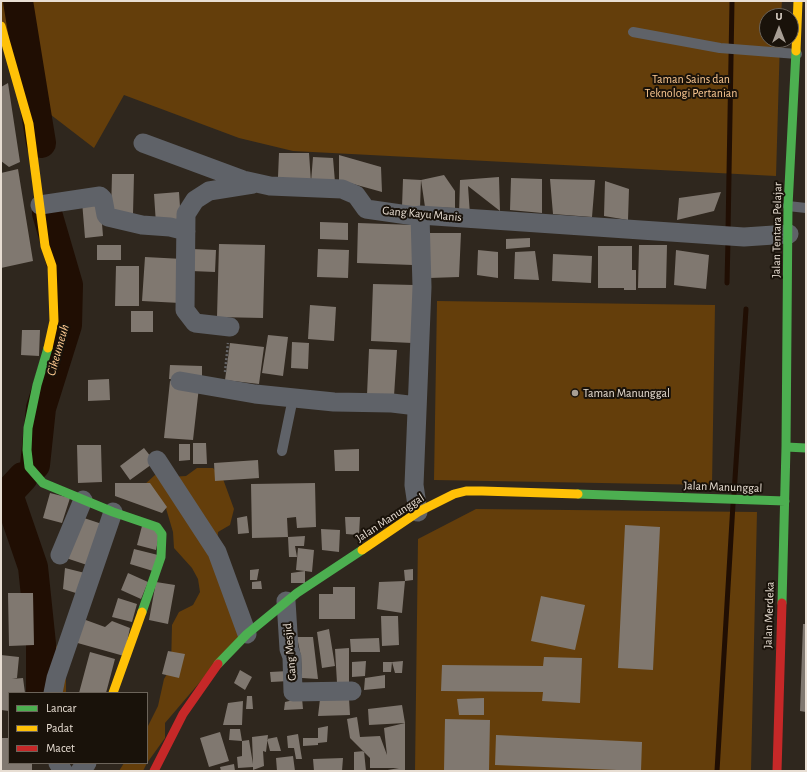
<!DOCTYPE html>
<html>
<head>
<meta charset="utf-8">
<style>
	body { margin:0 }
	#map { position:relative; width:807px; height:772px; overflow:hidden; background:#2f271e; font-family:"Alegreya Sans",sans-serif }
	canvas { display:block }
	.frame { position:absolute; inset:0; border:2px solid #e8ded3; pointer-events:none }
	.legend { position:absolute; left:8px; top:692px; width:140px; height:72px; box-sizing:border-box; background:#19120a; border:1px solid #6c645a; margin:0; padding:5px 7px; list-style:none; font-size:12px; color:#e8ded3 }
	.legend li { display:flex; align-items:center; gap:8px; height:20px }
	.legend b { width:20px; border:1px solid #6c645a }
	.north { position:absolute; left:759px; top:8px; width:40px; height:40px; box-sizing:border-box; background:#19120a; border:1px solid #6c645a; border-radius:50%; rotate:0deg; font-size:11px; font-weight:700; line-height:16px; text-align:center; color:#e8ded3 }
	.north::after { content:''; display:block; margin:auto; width:14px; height:18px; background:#a79e94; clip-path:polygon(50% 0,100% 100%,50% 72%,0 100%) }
</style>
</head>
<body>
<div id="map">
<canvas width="807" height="772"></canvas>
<div class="frame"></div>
<ul class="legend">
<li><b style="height:5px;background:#4caf50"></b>Lancar</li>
<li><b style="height:5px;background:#ffc107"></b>Padat</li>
<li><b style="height:5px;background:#c62828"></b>Macet</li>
</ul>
<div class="north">U</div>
</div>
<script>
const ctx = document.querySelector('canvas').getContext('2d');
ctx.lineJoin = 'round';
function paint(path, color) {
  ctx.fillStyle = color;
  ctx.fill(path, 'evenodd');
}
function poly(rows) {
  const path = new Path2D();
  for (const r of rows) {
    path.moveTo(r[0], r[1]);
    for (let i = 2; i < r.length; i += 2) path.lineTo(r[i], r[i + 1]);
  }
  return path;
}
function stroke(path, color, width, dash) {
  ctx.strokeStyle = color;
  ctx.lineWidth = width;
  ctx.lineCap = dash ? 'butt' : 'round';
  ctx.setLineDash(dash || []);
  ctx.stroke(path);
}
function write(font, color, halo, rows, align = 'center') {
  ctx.font = font + ' "Alegreya Sans",sans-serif';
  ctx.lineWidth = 4;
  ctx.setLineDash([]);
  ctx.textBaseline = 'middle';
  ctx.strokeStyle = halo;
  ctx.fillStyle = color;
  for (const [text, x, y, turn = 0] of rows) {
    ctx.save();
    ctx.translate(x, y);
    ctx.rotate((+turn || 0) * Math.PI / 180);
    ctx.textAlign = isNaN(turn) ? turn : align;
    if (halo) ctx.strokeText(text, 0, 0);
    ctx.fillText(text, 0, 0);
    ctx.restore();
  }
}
const green = poly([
	[1,1,782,1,781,16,767,16,767,40,780,40,776,176,293,151,239,138,124,95,94,148,42,108,1,27],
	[437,301,715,305,712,485,434,480],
	[197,468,213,468,223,479,234,509,230,525,218,532,217,548,246,628,165,723,165,738,147,763,147,728,158,706,164,679,171,667,172,625,179,612,193,605,200,592,198,579,192,568,174,548,173,532,165,505,144,485,155,475,170,477,186,476],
	[476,509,757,512,751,771,415,771,418,539],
	[56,645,66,674,66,693,35,693,45,654],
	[124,763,147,763,143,771,119,771]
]);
const stream = poly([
	[728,232,732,1],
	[727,283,728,240],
	[734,494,746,309],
	[717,771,733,504]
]);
const river = poly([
	[18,1,41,143],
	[35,465,41,408,67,325,68,285,47,213],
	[23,477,11,490,9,497,33,567,41,644,41,693]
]);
const building = poly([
	[8,83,20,162,9,167,1,161,1,87],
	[279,153,309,153,311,182,313,157,333,158,335,182,311,182,278,177],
	[339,155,381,167,382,192,339,180],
	[18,169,33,261,1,268,1,173],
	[112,174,134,174,133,214,111,213],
	[444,175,455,191,455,208,425,207,421,180,420,208,402,207,403,179,421,180],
	[499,177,500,211,468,186,470,215,459,215,460,180],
	[511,178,542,179,542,213,510,210],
	[550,179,595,180,592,217,553,214],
	[605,181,629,189,628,220,604,216],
	[179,192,181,222,156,224,154,194],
	[721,192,714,211,677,220,679,198],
	[100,199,103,236,85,238,82,201],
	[320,222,348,223,348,240,320,239],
	[358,223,414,225,413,265,357,263],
	[429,233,461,233,459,277,429,278],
	[530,238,530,247,506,249,506,239],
	[219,244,265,245,263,318,217,317],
	[97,245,121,245,121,260,97,260],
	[639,245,667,245,666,288,638,288],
	[598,246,632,246,632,270,636,270,636,290,624,290,624,288,598,288],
	[192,249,216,250,215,272,191,271],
	[318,249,349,250,348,278,317,277],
	[478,250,498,252,498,278,477,275],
	[676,250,709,255,706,289,674,285],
	[535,251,539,280,514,279,515,252],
	[553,254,592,256,591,283,552,281],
	[145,257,183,259,180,303,142,301],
	[116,266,139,266,139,306,115,306],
	[373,284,414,285,412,343,371,341],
	[310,305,336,307,334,341,308,339],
	[131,311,153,311,153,332,131,332],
	[22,330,40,330,39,356,21,355],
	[268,335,288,337,283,376,262,373],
	[292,342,309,343,308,369,291,368],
	[230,343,264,347,259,384,225,380],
	[369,349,397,350,394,396,367,395],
	[170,365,202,366,202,379,169,379],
	[109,379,110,400,88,401,88,380],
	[170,381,199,387,193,440,164,438],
	[193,443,206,443,207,464,193,464],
	[179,444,190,444,190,460,179,461],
	[77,445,101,445,102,482,78,483],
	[144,448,155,462,130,480,120,466],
	[359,449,359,471,335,471,334,450],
	[258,460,259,478,215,481,214,463],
	[115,483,150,483,167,507,162,513,115,496],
	[315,483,316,527,297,528,296,517,287,518,288,537,305,536,304,546,295,546,297,557,289,557,288,537,252,538,251,484],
	[50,493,70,498,62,523,43,518],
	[247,516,249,533,238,534,237,518],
	[81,517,105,525,90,566,66,558],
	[345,517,360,517,359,535,346,534],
	[625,525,660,527,653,670,618,668],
	[142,526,160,531,156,550,137,545],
	[321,529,340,530,339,552,322,550],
	[298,548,314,550,312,572,305,571,305,583,291,583,291,573,305,571,296,570],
	[134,549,158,555,153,571,130,564],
	[65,568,85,573,79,594,63,589],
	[259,569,257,580,250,580,250,570],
	[413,569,413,580,405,581,404,570],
	[128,573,148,582,141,599,121,590],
	[261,581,262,589,252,589,252,582],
	[405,581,402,613,377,609,379,582],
	[156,582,175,585,168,624,149,620],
	[333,587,355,587,355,619,319,619,319,594,333,594],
	[8,593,33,593,34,645,9,646],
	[541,596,585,605,575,650,531,641],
	[118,598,137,604,132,622,112,617],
	[381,616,398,616,399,645,382,646],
	[83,619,105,627,112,621,130,628,124,656,74,642],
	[803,624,806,624,806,712,800,711],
	[329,629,335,666,322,668,317,632],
	[297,637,313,637,318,679,302,678,301,657],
	[379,638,380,652,351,652,350,639],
	[349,648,349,683,337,683,335,649],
	[168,651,185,654,179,678,162,674],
	[90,652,115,659,106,693,79,693],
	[1,655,19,657,17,678,12,679,23,678,25,693,9,693,9,711,1,710],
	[544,657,582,658,580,703,542,701,543,692,441,691,442,665,543,666],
	[366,661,365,676,352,677,352,662],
	[403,661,402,673,395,673,392,662],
	[383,662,392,662,391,672,383,672],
	[240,670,252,677,245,690,234,683],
	[288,671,289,681,271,682,270,672],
	[385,675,385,688,364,690,365,678],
	[247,696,252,696,253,709,246,709],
	[302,698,303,709,284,710,285,702],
	[349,698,350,715,318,716,320,699],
	[484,698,484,715,459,715,457,699],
	[243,701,242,725,223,725,228,703],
	[402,705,405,723,369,725,368,709],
	[357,717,360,737,380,736,387,755,384,728,405,723,405,771,382,771,399,768,370,768,370,758,350,738,347,719],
	[445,719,490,720,489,771,444,771],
	[328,726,327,742,318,743,318,745,303,746,303,738,318,738,318,728],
	[230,729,240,729,242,741,229,740],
	[220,732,229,761,209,767,200,738],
	[298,734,300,747,302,759,296,759,294,748,288,748,287,736],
	[268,735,266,752,263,751,264,766,253,770,253,767,238,768,237,757,242,756,242,741,249,740,253,764,252,737],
	[496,735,642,742,641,771,495,765],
	[277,737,281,751,270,751,267,739],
	[1,738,9,738,9,763,32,763,32,771,1,771],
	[364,751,366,771,354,771,354,752],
	[293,756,295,771,277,771,276,758],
	[343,758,342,771,314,771,313,759],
	[234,764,235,771,221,771,220,767]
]);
const path = poly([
	[225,372,228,343]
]);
const lane = poly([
	[633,32,720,48,797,54],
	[788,206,806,208],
	[282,451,293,398]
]);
const street = poly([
	[143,143,243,180,270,186,342,189,356,195,366,209,415,216,420,215,744,237,789,234],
	[40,205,100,196,103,199,106,215,108,217,142,225,170,227,186,231],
	[230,327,195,323,185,310,186,214,195,200,209,191,253,184],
	[180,381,255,394,334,402,392,403,417,406],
	[157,460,217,552,247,634],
	[418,512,414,485,422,287,420,215],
	[60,555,83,500],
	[286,601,289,649,292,657,293,692,352,691],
	[53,693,56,678,113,512],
	[58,763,63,771],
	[80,771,87,763]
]);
const fast = poly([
	[48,348,37,385,28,428,27,450,29,467,43,483,113,512,157,527,162,534,161,557,142,612],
	[786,447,788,206,796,51],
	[578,494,785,501],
	[782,603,786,447,806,448],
	[218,664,247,634,297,593,362,550]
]);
const slow = poly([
	[1,26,29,124,45,246,52,266,54,321,48,348],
	[796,51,798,1],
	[362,550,418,512,454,494,466,491,482,491,578,494],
	[113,693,142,612]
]);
const jam = poly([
	[154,771,183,714,218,664],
	[777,771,782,603]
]);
const markers = [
	[575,393,4,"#a79e94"]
];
const parkNames = [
	["Taman Sains dan",691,79],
	["Teknologi Pertanian",691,93]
];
const streetNames = [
	["Gang Kayu Manis",422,214,5],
	["Jalan Tentara Pelajar",777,230,-89],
	["Jalan Manunggal",723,487,2],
	["Jalan Manunggal",390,518,-33],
	["Jalan Merdeka",769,615,-88],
	["Gang Mesjid",290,652,-95]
];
const poiNames = [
	["Taman Manunggal",583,393]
];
const waterNames = [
	["Cikeumeuh",58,350,-74]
];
paint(green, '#643e0b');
stroke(stream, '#200e03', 5);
stroke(river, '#200e03', 30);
paint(building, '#807870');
stroke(path, '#656567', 2.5, [2, 2]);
stroke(lane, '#5f6268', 10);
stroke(street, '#5f6268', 19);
stroke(fast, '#4caf50', 9);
stroke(slow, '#ffc107', 9);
stroke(jam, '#c62828', 9);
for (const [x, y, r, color] of markers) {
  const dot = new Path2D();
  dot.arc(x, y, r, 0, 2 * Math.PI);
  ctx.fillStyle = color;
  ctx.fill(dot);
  stroke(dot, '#19120a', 1.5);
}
write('12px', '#feca93', '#19120a', parkNames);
write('12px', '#e8ded3', '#19120a', streetNames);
write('12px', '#e8ded3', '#19120a', poiNames, 'left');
write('italic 13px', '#f8c58d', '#19120a', waterNames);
</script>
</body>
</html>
